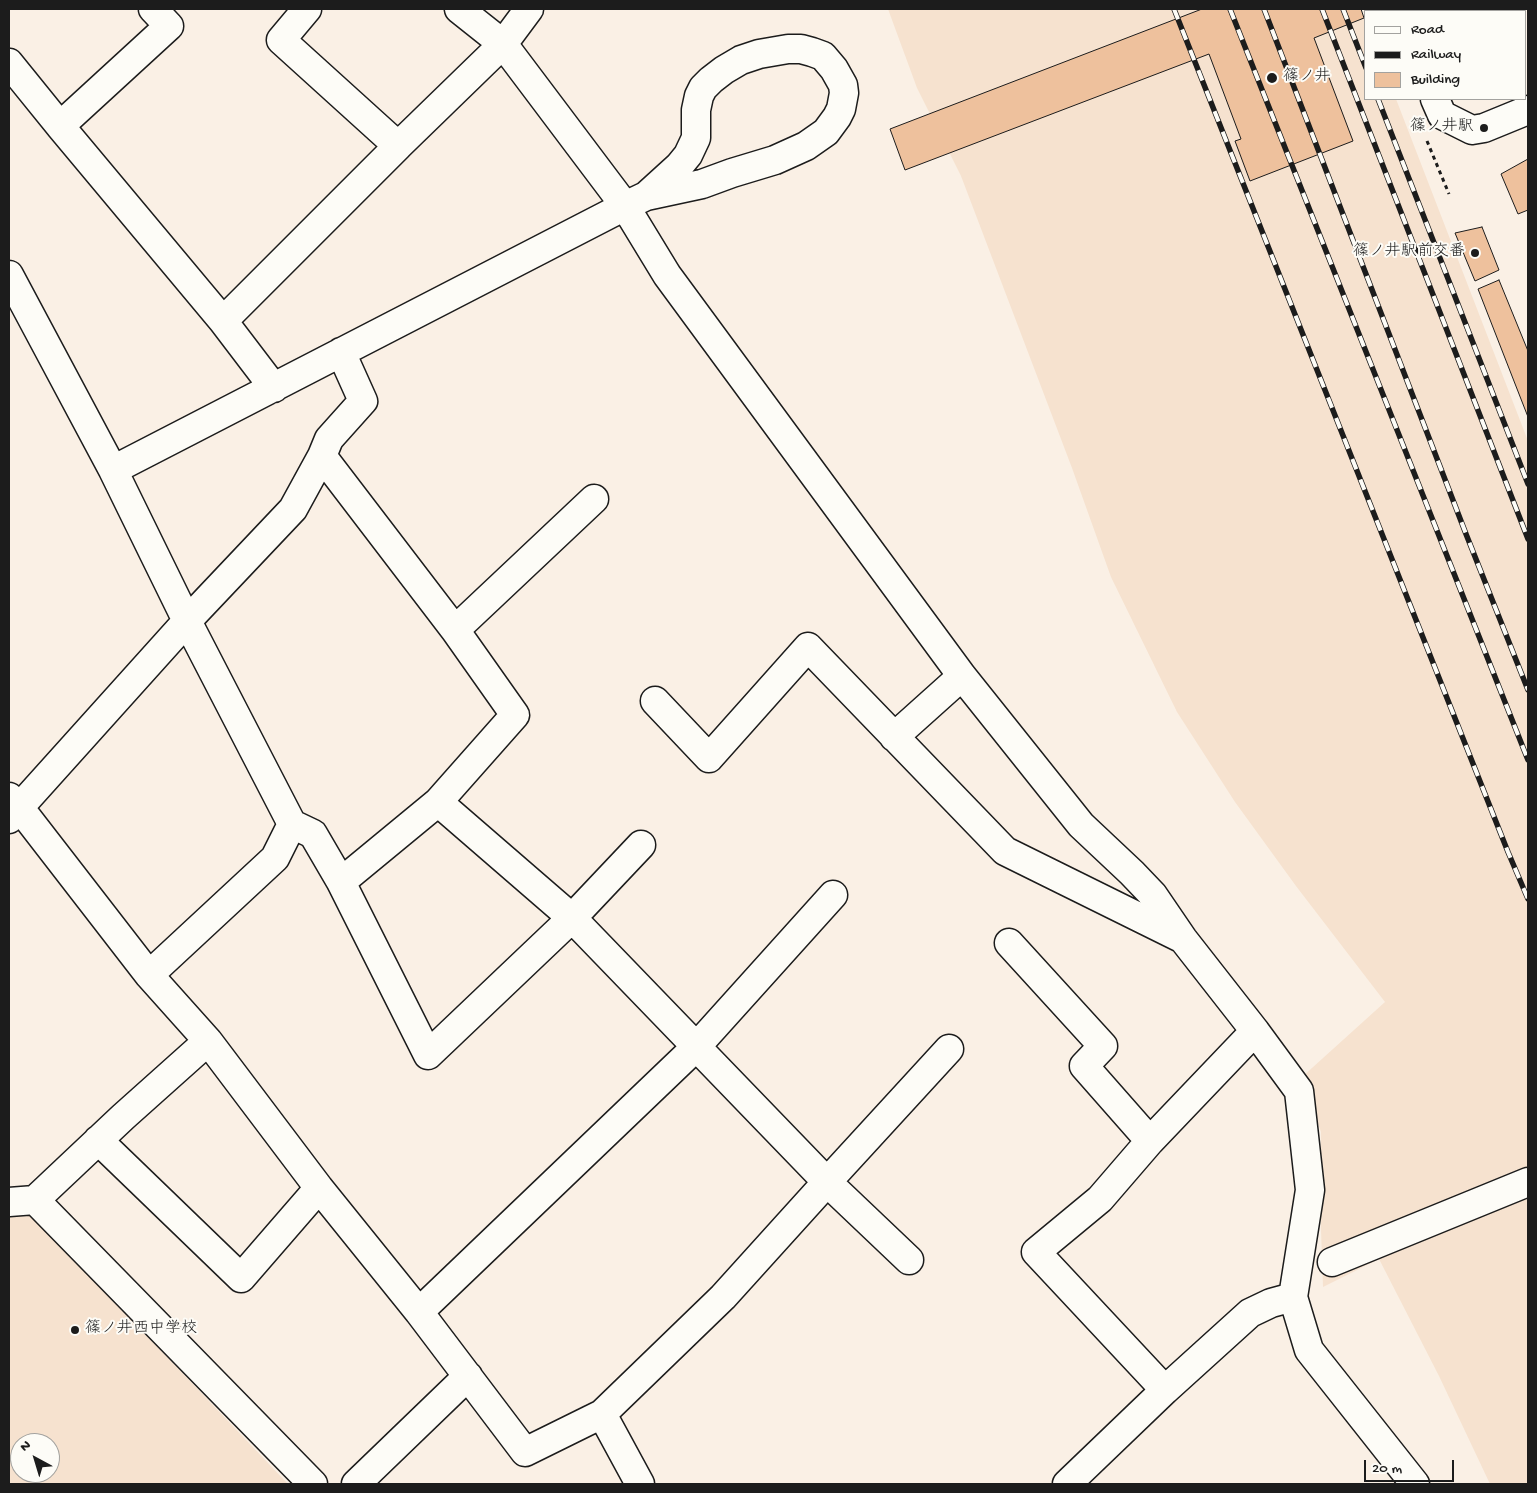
<!DOCTYPE html>
<html>
<head>
<meta charset="utf-8">
<style>
	body { margin:0 }
	#map { position:relative; width:1537px; height:1493px; overflow:hidden; background:#faf0e5; font-family:"Gochi Hand",sans-serif }
	canvas { display:block }
	.frame { position:absolute; inset:0; border:10px solid #1c1c1c; pointer-events:none }
	.legend { position:absolute; left:1364px; top:10px; width:162px; height:90px; box-sizing:border-box; background:#fdfcf7; border:1px solid #a3a29f; margin:0; padding:6px 9px; list-style:none; font-size:15px; color:#1c1c1c }
	.legend li { display:flex; align-items:center; gap:10px; height:25px }
	.legend b { width:25px; border:1px solid #a3a29f }
	.north { position:absolute; left:10px; top:1433px; width:50px; height:50px; box-sizing:border-box; background:#fdfcf7; border:1px solid #a3a29f; border-radius:50%; rotate:321deg; font-size:14px; font-weight:700; line-height:20px; text-align:center; color:#1c1c1c }
	.north::after { content:''; display:block; margin:auto; width:18px; height:22px; background:#1c1c1c; clip-path:polygon(50% 0,100% 100%,50% 72%,0 100%) }
	.scale { position:absolute; left:1364px; top:1460px; width:90px; height:22px; box-sizing:border-box; border:2px solid #1c1c1c; border-top:0; padding-left:6px; font-size:15px; line-height:18px; white-space:nowrap; color:#1c1c1c; -webkit-text-stroke:4px #fdfcf7; paint-order:stroke }
</style>
</head>
<body>
<div id="map">
<canvas width="1537" height="1493"></canvas>
<div class="frame"></div>
<ul class="legend">
<li><b style="height:6px;background:#fdfcf7"></b>Road</li>
<li><b style="height:6px;background:#1c1c1c"></b>Railway</li>
<li><b style="height:14px;background:#eec19d"></b>Building</li>
</ul>
<div class="north">N</div>
<div class="scale">20 m</div>
</div>
<script>
const ctx = document.querySelector('canvas').getContext('2d');
ctx.lineJoin = 'round';
function paint(path, color) {
  ctx.fillStyle = color;
  ctx.fill(path, 'evenodd');
}
function poly(rows) {
  const path = new Path2D();
  for (const r of rows) {
    path.moveTo(r[0], r[1]);
    for (let i = 2; i < r.length; i += 2) path.lineTo(r[i], r[i + 1]);
  }
  return path;
}
function stroke(path, color, width, dash) {
  ctx.strokeStyle = color;
  ctx.lineWidth = width;
  ctx.lineCap = dash ? 'butt' : 'round';
  ctx.setLineDash(dash || []);
  ctx.stroke(path);
}
function write(font, color, halo, rows, align = 'center') {
  ctx.font = font + ' "Gochi Hand","Klee One",sans-serif';
  ctx.lineWidth = 4;
  ctx.setLineDash([]);
  ctx.textBaseline = 'middle';
  ctx.strokeStyle = halo;
  ctx.fillStyle = color;
  for (const [text, x, y, turn = 0] of rows) {
    ctx.save();
    ctx.translate(x, y);
    ctx.rotate((+turn || 0) * Math.PI / 180);
    ctx.textAlign = isNaN(turn) ? turn : align;
    if (halo) ctx.strokeText(text, 0, 0);
    ctx.fillText(text, 0, 0);
    ctx.restore();
  }
}
const built = poly([
	[888,9,1361,9,1366,21,1366,99,1396,99,1528,441,1528,1484,1490,1484,1439,1376,1379,1259,1323,1287,1320,1201,1321,1132,1302,1077,1385,1002,1296,886,1235,802,1177,712,1111,577,1072,468,961,176,917,88],
	[32,1215,288,1484,9,1484,9,1217],
	[20,1443,50,1443,50,1473,20,1473]
]);
const building = poly([
	[1202,9,1361,9,1364,18,1314,38,1353,141,1250,181,1235,141,1241,139,1209,54,905,170,890,129,1202,9],
	[1528,159,1528,210,1518,214,1501,174,1528,159],
	[1482,227,1499,270,1475,281,1455,233,1482,227],
	[1499,280,1528,351,1528,417,1478,289,1499,280]
]);
const path = poly([
	[1427,141,1449,194]
]);
const minor = poly([
	[153,9,169,26,60,126,223,321,274,388],
	[529,9,503,44,625,206,667,275,962,676,1081,825,1132,873,1153,895,1183,939,1255,1031,1299,1091,1310,1190,1293,1297,1309,1350,1415,1484],
	[1396,9,1397,11],
	[9,63,60,126],
	[1435,99,1442,115,1472,130,1484,128,1528,110],
	[398,146,503,44,459,9],
	[9,275,113,470,187,621,292,824,313,834,341,882,428,1055,572,918,827,1182,723,1297,602,1414,525,1452,419,1312,319,1188,208,1041,149,975,19,807,9,797],
	[223,321,398,146,281,40,307,9],
	[322,456,455,630,515,715,438,802,341,882],
	[113,470,625,206,646,196,702,184,732,173,775,160,806,146,826,132,837,117,841,109,844,93,843,85,834,69,823,56,812,52,801,49,788,49,759,54,741,60,724,70,711,80,703,88,699,96,696,110,696,138,688,155,679,166,646,196],
	[455,630,594,499],
	[655,701,709,758,808,647,1005,851,1181,938],
	[894,737,962,676],
	[438,802,572,918,641,845],
	[9,819,187,621,293,509,322,456,329,439,363,401,341,352],
	[1009,943,1103,1046,1084,1066,1150,1141],
	[149,975,275,858,292,824],
	[98,1140,241,1278,319,1188],
	[35,1200,313,1484],
	[9,1202,35,1200,123,1117,208,1041],
	[909,1260,827,1182,949,1049],
	[1332,1262,1528,1182],
	[419,1312,697,1046,833,895],
	[1165,1390,1036,1252,1100,1199,1150,1141,1255,1031],
	[602,1414,640,1484],
	[356,1484,468,1376],
	[1067,1484,1165,1390,1250,1313,1271,1303,1293,1297]
]);
const rail = poly([
	[1174,9,1508,852,1528,899],
	[1230,9,1528,760],
	[1264,9,1466,534,1528,690],
	[1322,9,1528,539],
	[1343,9,1366,68],
	[1378,99,1528,484]
]);
const markers = [
	[1272,78,6,"#1c1c1c"],
	[1484,128,5,"#1c1c1c"],
	[1475,253,5,"#1c1c1c"],
	[75,1330,5,"#1c1c1c"]
];
const poiNames = [
	["篠ノ井",1283,78],
	["篠ノ井駅",1474,128,"right"],
	["篠ノ井駅前交番",1465,253,"right"],
	["篠ノ井西中学校",85,1330]
];
paint(built, '#f6e2cf');
paint(building, '#eec19d');
stroke(building, '#1c1c1c', 1);
stroke(minor, '#1c1c1c', 31);
stroke(path, '#1c1c1c', 3, [4, 4]);
stroke(minor, '#fdfcf7', 28);
stroke(rail, '#1c1c1c', 5.5);
stroke(rail, '#fdfcf7', 4, [11]);
for (const [x, y, r, color] of markers) {
  const dot = new Path2D();
  dot.arc(x, y, r, 0, 2 * Math.PI);
  ctx.fillStyle = color;
  ctx.fill(dot);
  stroke(dot, '#fdfcf7', 2);
}
write('16px', '#1c1c1c', '#fdfcf7', poiNames, 'left');
</script>
</body>
</html>
